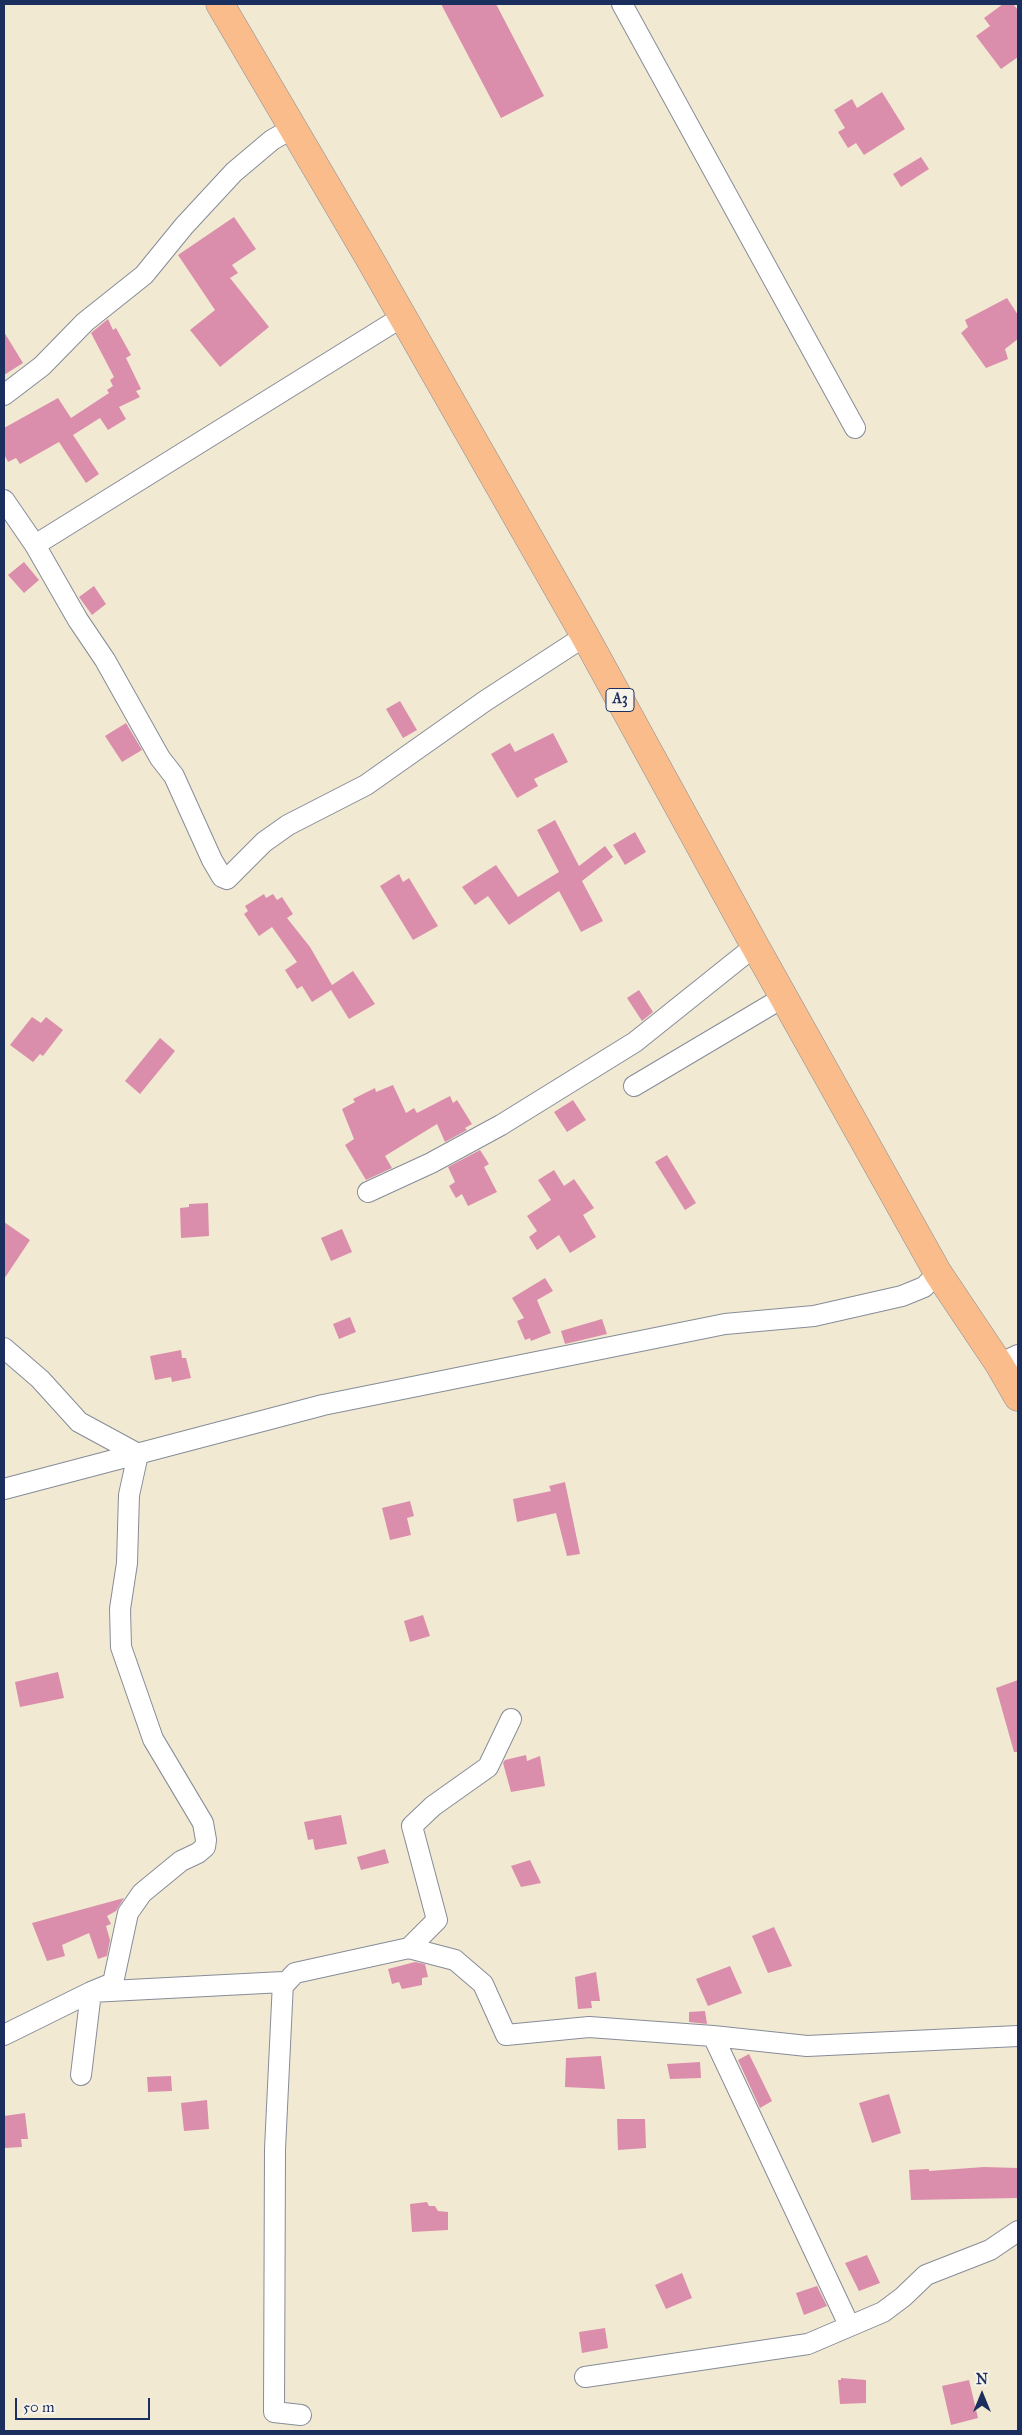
<!DOCTYPE html>
<html>
<head>
<meta charset="utf-8">
<style>
	body { margin:0 }
	#map { position:relative; width:1022px; height:2435px; overflow:hidden; background:#f1e9d2; font-family:"IM FELL Great Primer",serif }
	canvas { display:block }
	.frame { position:absolute; inset:0; border:5px solid #1b2f5e; pointer-events:none }
	.north { position:absolute; left:957px; top:2370px; width:50px; height:50px; -webkit-text-stroke:4px #f7f3e8; paint-order:stroke; rotate:0deg; font-size:14px; font-weight:700; line-height:20px; text-align:center; color:#1b2f5e }
	.north::after { content:''; display:block; margin:auto; width:18px; height:22px; background:#1b2f5e; clip-path:polygon(50% 0,100% 100%,50% 72%,0 100%) }
	.scale { position:absolute; left:15px; top:2398px; width:135px; height:22px; box-sizing:border-box; border:2px solid #1b2f5e; border-top:0; padding-left:6px; font-size:15px; line-height:18px; white-space:nowrap; color:#1b2f5e; -webkit-text-stroke:4px #f7f3e8; paint-order:stroke }
</style>
</head>
<body>
<div id="map">
<canvas width="1022" height="2435"></canvas>
<div class="frame"></div>
<div class="north">N</div>
<div class="scale">50 m</div>
</div>
<script>
const ctx = document.querySelector('canvas').getContext('2d');
ctx.lineJoin = 'round';
function paint(path, color) {
  ctx.fillStyle = color;
  ctx.fill(path, 'evenodd');
}
function poly(rows) {
  const path = new Path2D();
  for (const r of rows) {
    path.moveTo(r[0], r[1]);
    for (let i = 2; i < r.length; i += 2) path.lineTo(r[i], r[i + 1]);
  }
  return path;
}
function stroke(path, color, width, dash) {
  ctx.strokeStyle = color;
  ctx.lineWidth = width;
  ctx.lineCap = dash ? 'butt' : 'round';
  ctx.setLineDash(dash || []);
  ctx.stroke(path);
}
function write(font, color, halo, rows, align = 'center') {
  ctx.font = font + ' "IM FELL Great Primer",serif';
  ctx.lineWidth = 4;
  ctx.setLineDash([]);
  ctx.textBaseline = 'middle';
  ctx.strokeStyle = halo;
  ctx.fillStyle = color;
  for (const [text, x, y, turn = 0] of rows) {
    ctx.save();
    ctx.translate(x, y);
    ctx.rotate((+turn || 0) * Math.PI / 180);
    ctx.textAlign = isNaN(turn) ? turn : align;
    if (halo) ctx.strokeText(text, 0, 0);
    ctx.fillText(text, 0, 0);
    ctx.restore();
  }
}
const building = poly([
	[441,4,496,4,544,96,501,118],
	[1003,4,1013,4,1018,10,1018,57,1001,69,976,36,990,26,984,18],
	[882,92,905,129,864,155,856,143,848,148,838,132,845,128,834,110,852,99,857,108],
	[921,157,929,169,901,187,893,174],
	[234,217,256,249,232,265,238,273,230,278,269,327,220,367,190,330,215,310,178,255],
	[1007,298,1018,315,1018,339,1005,349,1008,359,986,368,961,333,968,327,965,320],
	[108,319,113,330,116,328,131,355,126,358,141,389,136,391,140,397,119,407,126,419,108,430,100,418,73,435,99,474,86,483,59,442,20,464,16,458,8,462,4,454,4,428,58,398,71,418,109,393,107,390,113,386,110,380,114,377,91,333],
	[4,332,23,363,4,375],
	[24,562,39,580,24,593,8,575],
	[94,586,106,604,92,615,79,597],
	[400,701,417,730,403,738,386,709],
	[126,723,142,750,122,762,105,736],
	[553,733,568,762,534,779,538,786,517,798,491,754,510,743,515,752],
	[555,820,579,866,605,846,613,857,582,881,603,921,581,932,559,891,509,925,488,896,475,905,462,887,496,865,518,897,559,872,537,830],
	[635,832,646,852,625,865,613,845],
	[399,874,403,882,409,878,438,926,413,940,380,886],
	[264,894,266,898,273,894,277,900,282,897,293,914,287,918,310,947,332,985,353,971,375,1004,349,1019,331,990,312,1002,302,986,297,989,285,970,297,962,272,927,259,936,244,914,248,911,245,906],
	[639,990,653,1012,642,1021,627,998],
	[32,1017,41,1023,46,1017,63,1030,43,1056,40,1054,33,1062,10,1045],
	[160,1038,175,1051,140,1094,125,1081],
	[393,1085,406,1113,414,1108,417,1113,450,1096,453,1103,457,1100,472,1124,465,1128,467,1130,445,1142,437,1124,385,1156,392,1168,366,1180,345,1145,354,1139,342,1109,355,1102,353,1099,375,1088,376,1092],
	[573,1100,586,1120,567,1132,554,1112],
	[480,1150,489,1164,484,1167,497,1192,468,1206,462,1194,456,1198,449,1186,455,1182,448,1167],
	[667,1155,696,1203,685,1210,655,1162],
	[554,1170,564,1186,574,1179,594,1208,583,1215,596,1237,570,1253,559,1235,537,1250,529,1237,537,1231,527,1216,551,1200,538,1180],
	[208,1203,209,1236,181,1238,180,1208,189,1207,189,1204],
	[4,1222,30,1240,4,1279],
	[342,1229,352,1252,331,1261,321,1238],
	[545,1278,553,1291,537,1300,551,1333,531,1341,530,1338,525,1340,517,1321,524,1318,512,1298],
	[350,1317,356,1332,339,1339,333,1324],
	[602,1319,607,1334,565,1344,561,1331],
	[181,1350,182,1358,186,1358,191,1378,172,1382,171,1377,155,1380,150,1356],
	[565,1482,580,1554,567,1556,556,1513,517,1522,513,1499,551,1491,549,1486],
	[410,1501,414,1516,407,1518,411,1535,390,1540,382,1508],
	[423,1615,430,1636,410,1642,404,1621],
	[58,1672,64,1698,20,1707,15,1682],
	[1018,1680,1018,1752,1014,1752,996,1688],
	[526,1755,527,1761,540,1756,545,1786,511,1792,503,1763,505,1760],
	[341,1815,347,1844,315,1850,313,1839,308,1840,304,1822],
	[385,1849,389,1863,361,1870,357,1857],
	[530,1860,541,1883,521,1887,511,1866],
	[124,1898,116,1911,107,1916,111,1924,106,1926,110,1940,107,1956,98,1959,89,1933,62,1945,65,1956,47,1961,32,1923],
	[774,1927,792,1966,768,1973,752,1936],
	[415,1962,425,1964,428,1977,422,1978,422,1985,402,1989,399,1982,392,1984,388,1969],
	[730,1966,742,1993,708,2006,696,1979],
	[596,1972,600,2001,591,2001,592,2008,578,2009,575,1977],
	[705,2011,707,2024,689,2022,689,2012],
	[749,2054,772,2101,760,2108,738,2060],
	[601,2056,605,2089,565,2087,566,2058],
	[700,2062,701,2078,670,2079,667,2064],
	[171,2076,172,2091,148,2092,147,2077],
	[889,2094,901,2133,872,2143,859,2103],
	[207,2100,209,2129,184,2131,181,2103],
	[25,2113,28,2139,21,2139,22,2147,5,2148,4,2116],
	[617,2119,645,2119,646,2148,618,2150],
	[984,2167,1018,2168,1018,2198,911,2200,909,2170,929,2169,929,2171],
	[427,2202,429,2206,435,2206,438,2211,448,2212,448,2230,412,2232,410,2204],
	[867,2255,880,2283,859,2291,845,2263],
	[682,2273,692,2298,666,2309,655,2285],
	[817,2286,827,2306,804,2315,796,2293],
	[605,2328,608,2348,582,2353,579,2332],
	[841,2378,866,2380,866,2403,840,2404,838,2380,841,2380],
	[969,2380,978,2418,951,2425,942,2386]
]);
const minor = poly([
	[622,4,855,428],
	[4,395,42,366,85,322,144,275,184,226,234,172,272,140,293,128],
	[4,500,35,545,78,620,105,660,160,758,174,776,212,860,222,877,227,879,264,842,288,825,366,785,485,701,585,636],
	[35,545,402,317],
	[634,1086,784,997],
	[368,1192,431,1163,501,1125,635,1042,755,946],
	[4,1348,40,1379,79,1422,138,1454,129,1495,127,1563,120,1609,121,1647,153,1739,203,1823,206,1840,205,1847,198,1853,181,1861,142,1893,128,1913,113,1983,91,1992,81,2075],
	[999,1364,1018,1355],
	[4,1489,323,1405,725,1324,814,1316,902,1296,924,1287,938,1273],
	[409,1948,455,1960,483,1984,506,2035,589,2027,713,2036,849,2325],
	[283,1986,295,1973,409,1948,437,1920,412,1826,433,1806,488,1767,511,1719],
	[4,2035,91,1992,283,1982,275,2149,274,2412,301,2415],
	[713,2036,807,2046,1018,2036],
	[585,2377,808,2344,883,2312,903,2297,926,2275,990,2250,1018,2231]
]);
const trunk = poly([
	[220,4,368,256,585,636,755,946,938,1273,999,1364,1018,1397]
]);
const shields = [
	[620,700,28]
];
const shieldNames = [
	["A3",620,700]
];
paint(building, '#db8eac');
stroke(minor, '#868c98', 22);
stroke(trunk, '#868c98', 29);
stroke(minor, '#fff', 20);
stroke(trunk, '#f9bc8a', 28);
for (const [x, y, w] of shields) {
  const box = new Path2D();
  box.roundRect(x - w / 2, y - 11.5, w, 23, 4);
  ctx.fillStyle = '#f7f3e8';
  ctx.fill(box);
  stroke(box, '#1b2f5e', 1);
}
write('bold 14px', '#1b2f5e', null, shieldNames);
</script>
</body>
</html>
